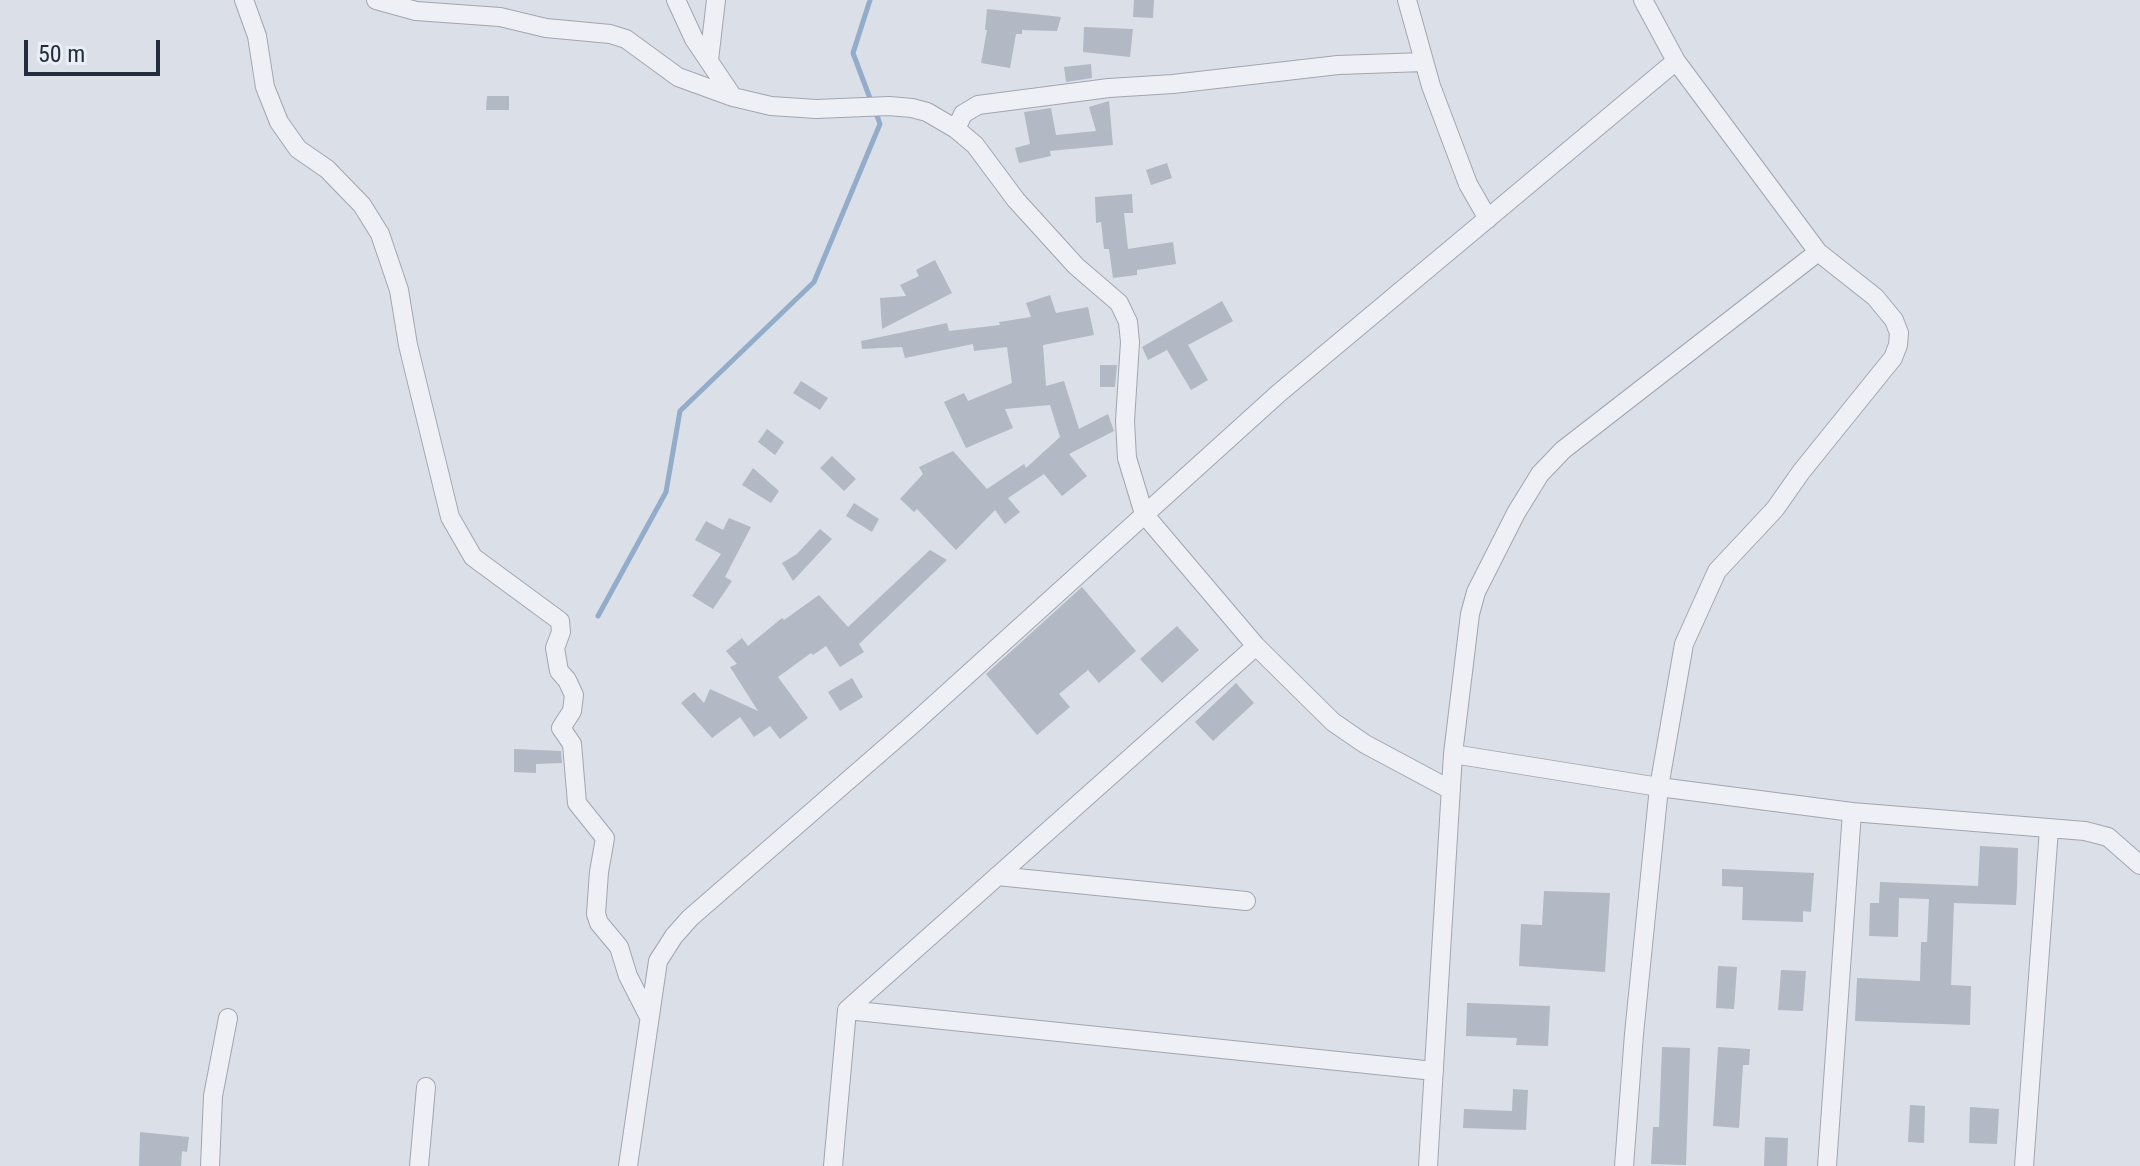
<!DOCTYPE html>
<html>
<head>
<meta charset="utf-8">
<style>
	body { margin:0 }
	#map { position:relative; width:2140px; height:1166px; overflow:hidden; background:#dbdfe7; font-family:"Roboto Condensed",sans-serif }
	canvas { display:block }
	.scale { position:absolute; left:24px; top:40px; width:136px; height:36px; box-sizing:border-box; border:4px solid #242d3e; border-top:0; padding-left:10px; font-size:24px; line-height:28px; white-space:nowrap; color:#242d3e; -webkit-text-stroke:6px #eaeef5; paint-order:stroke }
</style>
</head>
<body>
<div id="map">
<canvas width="2140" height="1166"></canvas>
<div class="scale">50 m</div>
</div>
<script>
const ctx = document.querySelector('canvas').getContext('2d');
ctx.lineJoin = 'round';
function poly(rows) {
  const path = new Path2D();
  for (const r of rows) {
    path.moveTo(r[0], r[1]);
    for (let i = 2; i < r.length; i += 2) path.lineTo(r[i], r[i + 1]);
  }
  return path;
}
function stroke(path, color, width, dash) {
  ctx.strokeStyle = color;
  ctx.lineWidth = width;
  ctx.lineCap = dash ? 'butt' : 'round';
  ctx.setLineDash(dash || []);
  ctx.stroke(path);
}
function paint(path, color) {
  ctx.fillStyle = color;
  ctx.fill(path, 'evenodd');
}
const stream = poly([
	[870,0,853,53,871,101],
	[598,616,666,492,680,411,814,282,880,124,875,110]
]);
const building = poly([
	[1134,0,1154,0,1153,18,1133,17],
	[987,9,1061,17,1057,31,1022,30,1022,34,1016,34,1010,68,981,63,987,30,985,30],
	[1084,27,1133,29,1130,57,1083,52],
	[1091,64,1092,78,1066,82,1064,67],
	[487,96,509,96,509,110,486,110],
	[1109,101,1113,145,1050,151,1051,156,1019,163,1015,148,1030,144,1024,112,1051,108,1056,135,1096,131,1089,107],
	[1167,163,1172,178,1151,185,1146,170],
	[1132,194,1133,213,1124,213,1128,249,1173,242,1176,264,1137,270,1137,275,1113,278,1109,249,1104,249,1101,222,1096,223,1095,197],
	[935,260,952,293,882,329,880,298,906,296,900,285,919,276,916,270],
	[1050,295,1056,313,1088,307,1094,335,1043,345,1046,386,1064,381,1079,429,1108,414,1114,431,1069,454,1087,476,1062,496,1044,474,1008,498,1020,512,1005,524,995,510,956,550,917,509,914,512,900,499,923,474,919,467,953,451,987,489,1024,464,1026,468,1060,437,1050,405,1005,409,1013,428,966,448,944,402,964,393,968,401,1012,383,1007,347,974,351,973,344,905,358,902,347,862,349,861,341,947,323,949,331,1000,325,999,322,1031,317,1026,303],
	[1222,301,1233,321,1188,345,1208,380,1191,390,1167,350,1148,360,1142,347],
	[1100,365,1117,365,1115,387,1100,387],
	[801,381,828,398,820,410,793,393],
	[767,429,784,442,775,455,758,442],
	[832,456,856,479,844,491,820,468],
	[753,468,779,491,771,503,742,485],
	[854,503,879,519,872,532,846,516],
	[729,518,751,527,725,577,732,581,713,609,692,596,721,554,695,540,706,521,723,530],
	[820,529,832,539,793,581,782,563,797,554],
	[930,550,947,560,859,644,864,652,840,667,826,646,813,655,811,653,778,677,808,718,780,739,770,726,754,737,740,717,712,738,681,703,694,692,704,703,710,689,758,711,730,667,737,664,726,651,742,638,748,646,782,618,784,620,819,595,848,627],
	[1082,587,1136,651,1099,683,1088,670,1059,694,1070,707,1037,735,986,674],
	[1177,626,1199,650,1162,683,1140,659],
	[852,678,863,697,840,711,828,692],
	[1236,683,1254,703,1213,741,1195,722],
	[514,749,561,751,562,763,536,764,536,773,514,772],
	[1980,846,2018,848,2017,888,2016,905,1954,903,1951,985,1971,986,1970,1025,1855,1021,1857,978,1920,981,1921,942,1927,942,1929,899,1899,898,1898,937,1869,936,1870,903,1879,903,1880,882,1978,886],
	[1722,869,1814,873,1811,912,1803,911,1803,922,1742,920,1743,887,1722,886],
	[1544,891,1610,893,1605,972,1519,966,1521,924,1542,925],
	[1718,966,1737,967,1734,1009,1716,1008],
	[1781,970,1806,971,1803,1011,1778,1010],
	[1467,1003,1550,1006,1548,1046,1516,1045,1517,1038,1466,1036],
	[1662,1047,1690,1048,1686,1165,1651,1164,1653,1127,1659,1127],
	[1718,1047,1750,1049,1749,1065,1743,1065,1739,1128,1713,1126],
	[1513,1089,1528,1090,1526,1130,1463,1128,1464,1109,1512,1111],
	[1910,1105,1925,1106,1924,1143,1908,1142],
	[1970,1107,1999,1109,1997,1144,1969,1143],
	[140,1132,189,1137,187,1152,182,1151,181,1166,139,1166],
	[1765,1137,1788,1138,1787,1166,1764,1166]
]);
const minor = poly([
	[244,0,257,36,265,87,279,122,298,149,327,169,362,205,380,234,399,290,408,345,450,517,473,557,560,621,561,632,555,648,559,671,567,680,574,695,572,711,561,728,572,744,577,803,605,838,599,872,596,914,599,923,619,947,628,976,648,1015],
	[376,0,416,11,500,17,546,28,610,34,626,39,678,77,733,97,771,106,816,109,889,106,912,108,927,112,956,129,975,145,1016,200,1076,266,1119,303,1128,322,1130,342,1125,421,1127,458,1144,514,1256,646,1333,722,1365,744,1451,790],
	[676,0,694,39,733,97],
	[1407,0,1431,86,1468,184,1488,219],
	[709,60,716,0],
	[956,129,963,114,978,105,1109,88,1173,84,1338,65,1424,62],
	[1453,754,1659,787,1852,812,2085,831,2108,837,2140,865],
	[997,876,1246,901],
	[847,1010,1434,1071],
	[210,1166,213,1096,228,1018],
	[419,1166,426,1087],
	[628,1166,658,961,674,936,690,918,913,724,1279,393,1676,61],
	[833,1166,847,1010,1256,646],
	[1428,1166,1453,754,1470,614,1476,592,1516,513,1540,474,1563,450,1818,252],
	[1624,1166,1634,1034,1659,787,1684,644,1717,571,1775,509,1801,472,1880,374,1893,358,1898,345,1899,333,1894,320,1875,297,1818,252,1676,61,1643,0],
	[1827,1166,1852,812],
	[2024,1166,2049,829]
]);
stroke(stream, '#92acca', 5);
paint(building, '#b2b8c4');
stroke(minor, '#a0a6b1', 20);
stroke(minor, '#eef0f5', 18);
</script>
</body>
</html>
